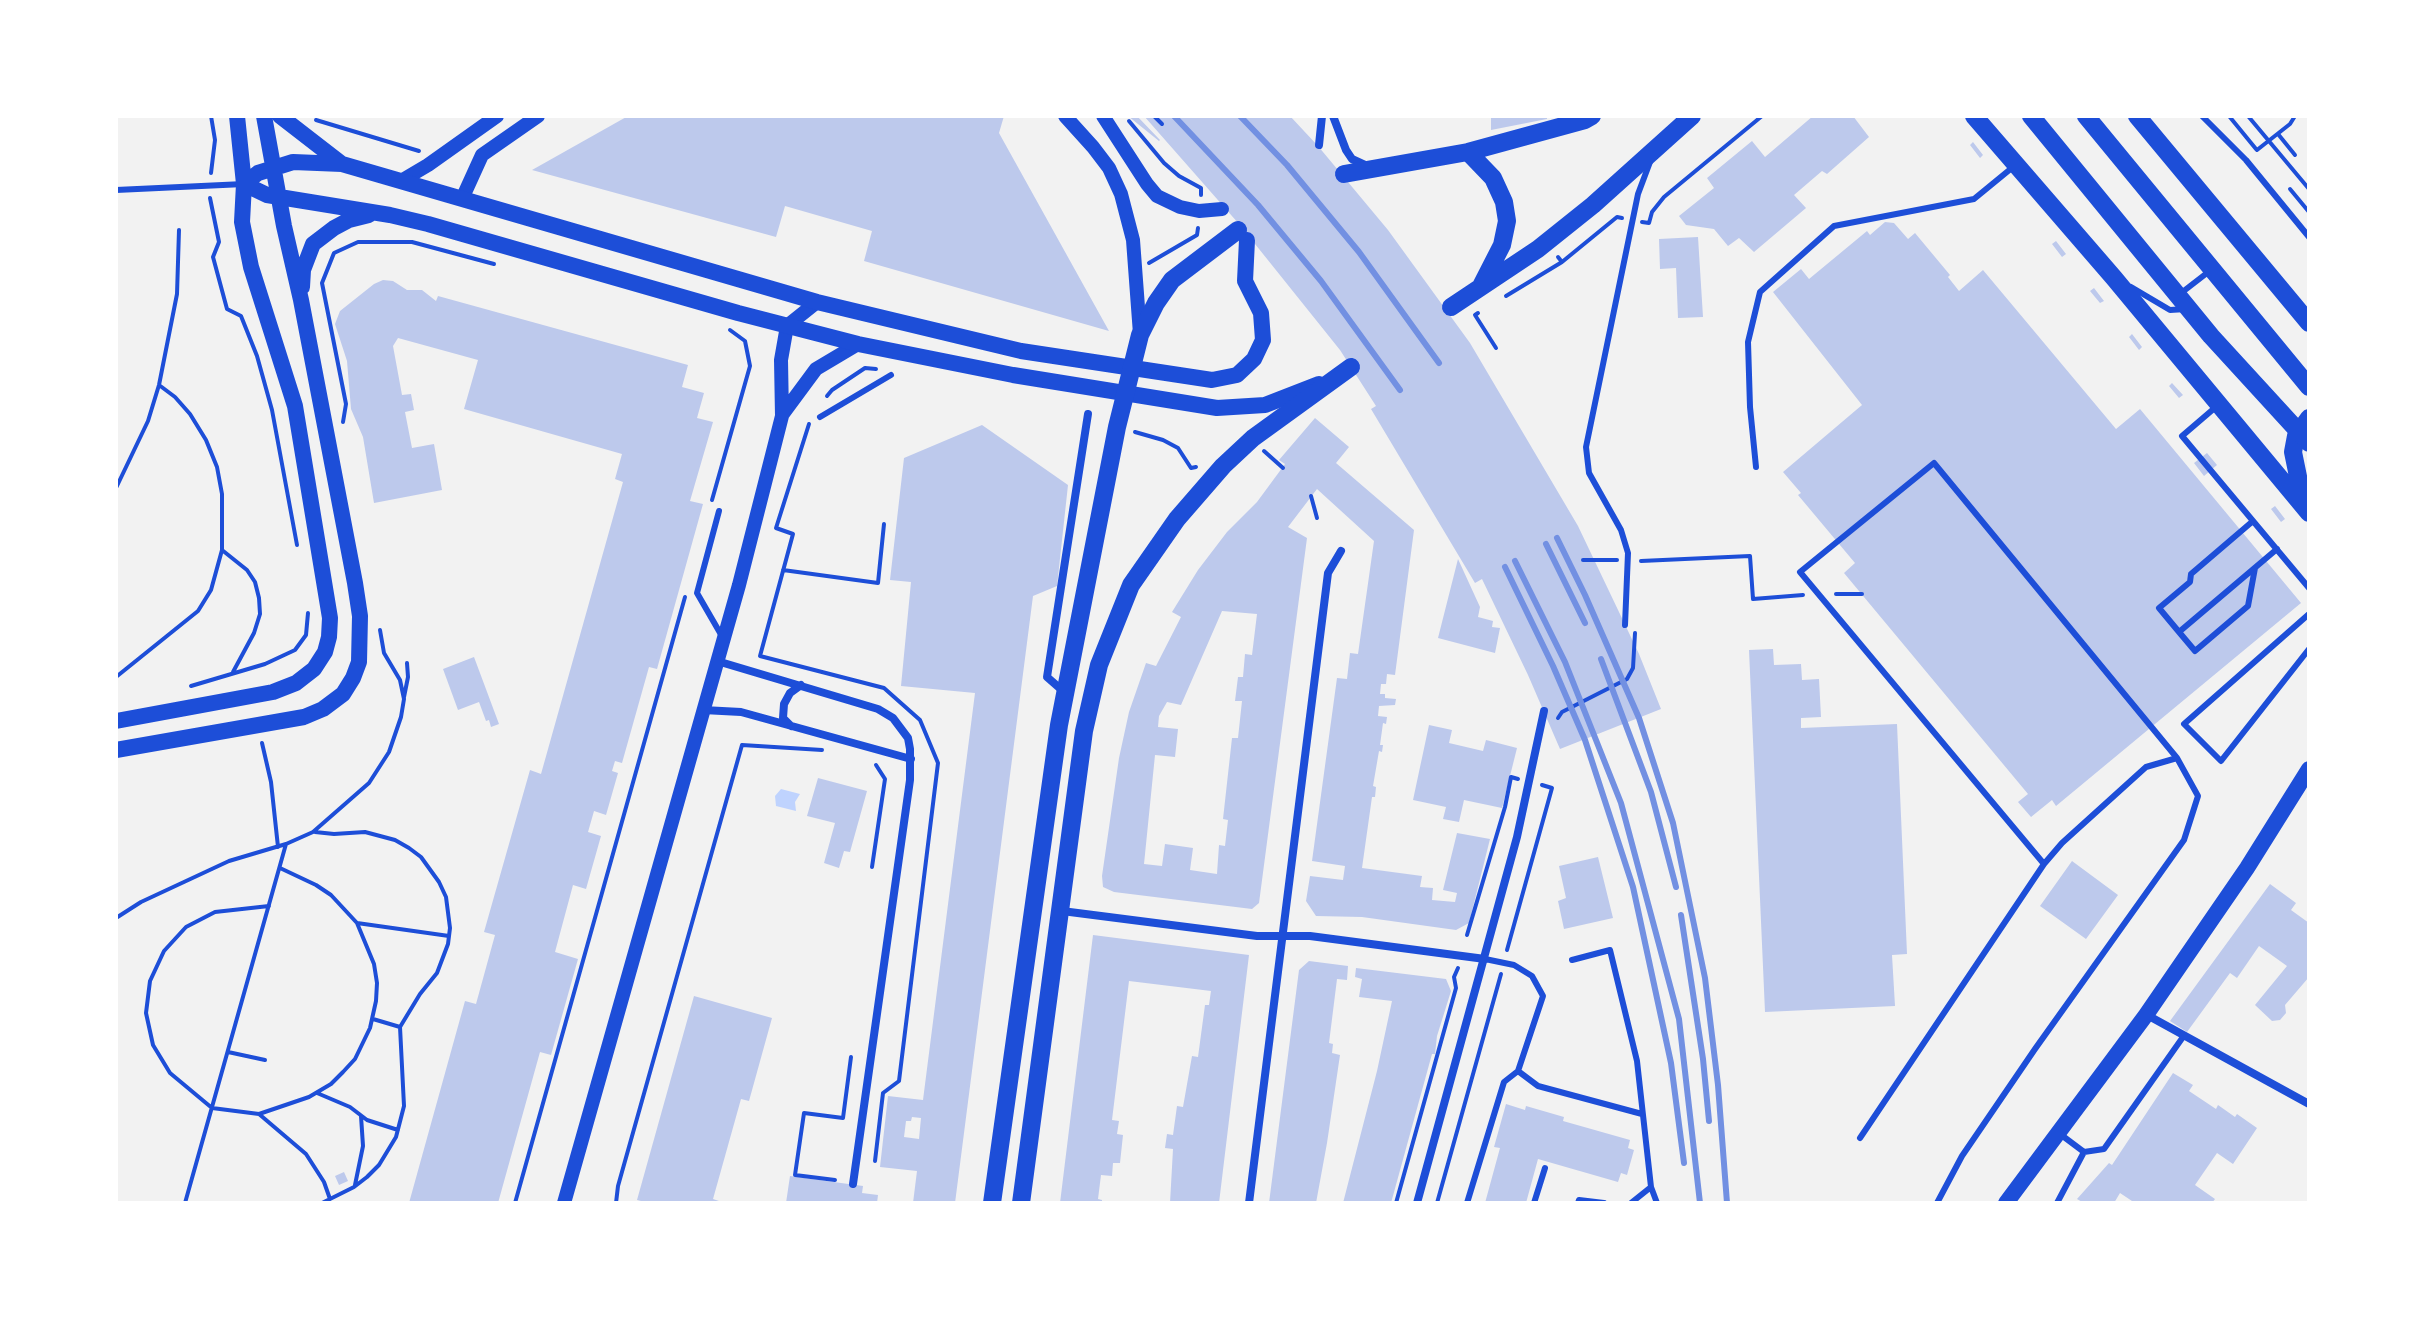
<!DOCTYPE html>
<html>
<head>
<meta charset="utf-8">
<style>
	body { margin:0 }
	#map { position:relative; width:2425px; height:1319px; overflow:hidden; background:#f2f2f2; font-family:Raleway,sans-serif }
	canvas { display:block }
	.frame { position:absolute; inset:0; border:118px solid #fff; pointer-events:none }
</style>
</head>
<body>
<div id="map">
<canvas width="2425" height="1319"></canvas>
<div class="frame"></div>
</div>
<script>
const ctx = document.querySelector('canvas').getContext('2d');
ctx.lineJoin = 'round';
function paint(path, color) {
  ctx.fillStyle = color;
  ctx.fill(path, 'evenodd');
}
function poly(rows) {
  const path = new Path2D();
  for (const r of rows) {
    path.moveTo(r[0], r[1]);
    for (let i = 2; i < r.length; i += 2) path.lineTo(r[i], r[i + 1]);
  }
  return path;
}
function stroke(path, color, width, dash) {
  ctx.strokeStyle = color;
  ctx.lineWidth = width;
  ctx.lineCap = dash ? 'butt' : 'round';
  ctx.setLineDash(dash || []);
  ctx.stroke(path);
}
const water = poly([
	[781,789,800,794,795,802,796,811,776,806,775,796]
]);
const building = poly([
	[628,116,1004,116,999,133,1109,331,864,261,872,231,785,206,776,237,532,170],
	[1128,116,1137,116,1160,140,1159,141],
	[1144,116,1290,116,1318,146,1388,230,1470,343,1578,526,1639,654,1661,709,1560,749,1528,675,1482,579,1475,583,1371,409,1376,406,1340,350,1239,224],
	[1491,116,1547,116,1547,119,1491,130],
	[1813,116,1853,116,1869,137,1827,174,1822,171,1794,195,1806,208,1754,252,1739,238,1728,246,1714,229,1686,225,1679,216,1714,188,1707,178,1752,141,1765,157],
	[1973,142,1983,155,1980,158,1970,145],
	[1885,222,1894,223,1908,239,1915,233,1950,275,1948,277,1959,291,1983,270,2116,429,2140,409,2301,603,2056,806,2052,800,2031,817,2018,802,2028,794,1844,573,1855,563,1798,495,1801,493,1783,472,1862,405,1773,292,1801,269,1809,279,1867,231,1870,235],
	[1698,237,1703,317,1678,318,1676,268,1660,269,1659,239],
	[2056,241,2066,254,2062,257,2052,244],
	[383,280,393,281,407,290,422,290,436,301,438,296,688,365,682,387,704,393,697,418,713,422,690,501,703,504,657,669,649,667,622,763,615,761,612,771,618,773,606,815,594,811,588,832,601,836,586,889,573,885,555,952,578,959,551,1055,540,1052,498,1203,409,1203,465,1001,476,1004,495,935,484,932,530,770,541,774,623,482,615,479,622,454,464,409,478,360,398,338,393,346,402,395,411,394,414,410,405,412,412,448,434,444,442,490,374,503,363,437,351,409,347,361,335,324,340,311,374,284],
	[2094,288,2104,301,2100,303,2090,291],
	[2132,334,2142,347,2139,350,2129,337],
	[2172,383,2183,395,2179,398,2169,386],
	[1315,418,1349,447,1336,463,1414,530,1395,675,1387,674,1386,684,1381,684,1380,694,1385,694,1385,698,1396,699,1395,705,1379,706,1378,716,1387,717,1386,724,1383,723,1380,745,1383,745,1382,752,1379,751,1373,786,1376,787,1375,797,1372,797,1362,868,1422,876,1420,887,1433,888,1432,900,1455,902,1457,893,1443,890,1457,833,1490,839,1469,923,1456,930,1362,917,1316,916,1306,901,1310,876,1343,880,1345,866,1312,861,1337,678,1347,679,1350,653,1358,654,1374,541,1317,489,1288,527,1307,538,1259,903,1252,909,1114,892,1103,887,1102,876,1119,758,1129,712,1146,663,1156,666,1181,617,1172,612,1198,570,1227,532,1257,502,1285,464,1279,460],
	[1222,611,1257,614,1252,655,1245,654,1243,677,1238,677,1235,701,1242,701,1238,738,1232,738,1223,819,1228,820,1225,846,1219,845,1217,874,1190,870,1193,848,1165,844,1162,866,1144,864,1155,755,1175,757,1178,729,1158,727,1159,716,1167,702,1181,705],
	[982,425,1068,485,1057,586,1033,596,955,1203,913,1203,917,1171,880,1167,888,1096,923,1100,975,693,901,686,911,582,890,580,904,458],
	[912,1117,921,1118,919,1139,904,1137,906,1121,911,1121],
	[2207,453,2217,465,2204,476,2194,463],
	[2275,506,2285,519,2281,522,2271,509],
	[1458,559,1480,607,1478,617,1493,621,1492,627,1500,628,1495,653,1438,638],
	[1773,649,1774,665,1801,664,1802,680,1819,679,1821,717,1801,718,1801,728,1897,724,1907,954,1892,955,1895,1006,1765,1012,1749,650],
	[474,657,499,724,491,727,489,720,486,721,479,702,458,710,443,669],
	[1429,725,1452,730,1449,743,1483,751,1486,740,1517,748,1502,808,1464,800,1459,822,1443,819,1446,807,1413,800],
	[818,778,867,791,850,852,844,851,839,868,824,863,835,823,807,816],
	[1598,857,1613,918,1564,929,1558,901,1566,898,1559,866],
	[2072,861,2118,895,2086,939,2040,906],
	[2270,884,2296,903,2291,910,2309,923,2309,977,2285,1005,2286,1013,2280,1020,2272,1021,2255,1005,2287,966,2259,946,2237,978,2230,973,2187,1032,2170,1021],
	[1093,935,1249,955,1219,1203,1170,1203,1173,1149,1165,1148,1167,1134,1173,1135,1177,1106,1183,1107,1192,1056,1198,1057,1205,1005,1209,1005,1211,991,1129,981,1112,1120,1119,1121,1117,1134,1123,1135,1120,1163,1113,1163,1112,1176,1101,1175,1098,1199,1102,1200,1102,1203,1060,1203],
	[1309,961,1348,966,1347,980,1337,979,1329,1043,1333,1044,1332,1053,1340,1055,1327,1143,1316,1203,1269,1203,1299,970],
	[1356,968,1446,979,1451,991,1437,1036,1435,1054,1432,1054,1391,1203,1343,1203,1377,1071,1392,1001,1359,997,1362,979,1355,977],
	[694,996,772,1018,749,1101,741,1099,713,1199,719,1201,719,1203,649,1203,637,1200],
	[2173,1073,2193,1085,2189,1091,2216,1109,2218,1105,2235,1117,2237,1114,2257,1128,2233,1164,2217,1153,2195,1185,2215,1199,2212,1203,2135,1203,2120,1193,2114,1203,2084,1203,2077,1199,2109,1163,2112,1165],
	[1506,1104,1525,1110,1526,1106,1564,1117,1563,1121,1630,1140,1628,1148,1634,1150,1627,1175,1621,1173,1618,1182,1538,1159,1526,1203,1485,1203,1500,1148,1494,1147],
	[344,1172,348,1181,339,1185,335,1176],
	[790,1176,863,1186,862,1193,878,1195,877,1203,786,1203]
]);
const path = poly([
	[1154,116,1162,124],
	[2229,116,2256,149],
	[2248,116,2309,189],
	[316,120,419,151],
	[1129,121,1164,163,1179,176,1201,188,1201,195],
	[2278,134,2295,155],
	[2257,150,2290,124,2295,116],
	[211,173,215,140,211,116],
	[2290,189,2309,212],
	[210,198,219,242,213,257,227,309,241,316,257,356,272,410,297,545],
	[1642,222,1649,223,1652,212,1664,197,1762,116],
	[1558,257,1562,262,1617,217,1622,218],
	[1149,263,1197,235,1198,228],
	[1506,296,1562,262],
	[1478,313,1475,315,1496,348],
	[159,385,175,397,190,414,206,440,217,467,222,494,222,550,247,570,255,582,259,598,260,614,254,633,233,672],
	[827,396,832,390,865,368,876,369],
	[343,422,346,404,322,283,334,253,358,242,412,242,494,264],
	[809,424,776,528,793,534,760,656,884,688,920,720,938,763,899,1081,883,1093,875,1161],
	[1135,432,1163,440,1178,448,1191,468,1196,467],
	[1264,451,1283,468],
	[116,488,148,421,159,385,177,294,179,230],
	[1311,496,1317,518],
	[712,500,750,366,745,341,730,330],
	[1583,560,1617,560],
	[1641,561,1750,556,1753,599,1803,595],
	[783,570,878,583,884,524],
	[1836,594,1862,594],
	[116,677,198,611,211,590,222,550],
	[191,686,265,664,295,650,306,635,308,613],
	[404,697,408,677,407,663],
	[1558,718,1562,712,1627,679,1633,668,1635,633],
	[262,743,271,782,278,847],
	[315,832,334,834,365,832,395,840,409,848,421,857,439,882,446,897,450,928,448,944,437,973,420,994,400,1027,404,1106,396,1137,379,1165,367,1177,354,1187,322,1203],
	[872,867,885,779,876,765],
	[269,906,215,912,186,927,164,951,150,981,146,1013,153,1045,170,1073,212,1108,259,1114,309,1097,331,1084,343,1072,355,1059,370,1028,376,1001,377,983,374,964,357,923,331,895,316,885,280,868],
	[116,918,141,902,229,861,286,844,313,832,369,783,389,752,401,717,404,699,400,680,384,653,380,630],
	[357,923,449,936],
	[1467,935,1505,807,1511,777,1518,779],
	[1507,950,1552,788,1542,785],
	[373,1019,400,1027],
	[228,1052,265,1060],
	[317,1093,350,1107,367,1120,398,1130],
	[259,1114,306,1154,324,1182,330,1199],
	[835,1180,795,1175,804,1113,843,1118,851,1057],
	[355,1185,363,1146,361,1116],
	[185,1203,286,844],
	[515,1203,685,597],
	[616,1203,618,1186,742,745,822,750],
	[1396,1203,1456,988,1454,977,1458,968],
	[1437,1203,1501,974]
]);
const service = poly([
	[2202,116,2246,160,2309,237],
	[116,190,244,184],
	[2131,287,2170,310,2186,309],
	[2185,290,2207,273],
	[2217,406,2182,436,2309,588],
	[820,417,891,375],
	[1756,467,1750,407,1748,342,1760,292,1834,226,1974,199,2013,167],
	[719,511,697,593,723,638],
	[2253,521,2191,574,2190,582,2159,608,2179,632,2277,549],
	[2309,614,2184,724,2221,761,2309,649],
	[1625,625,1628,553,1621,530,1589,473,1586,447,1638,194,1650,162],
	[2179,632,2195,651,2248,606,2255,568],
	[1572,960,1610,950,1637,1061,1651,1187,1631,1203],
	[1518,1071,1538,1086,1642,1114],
	[2060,1134,2084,1152],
	[1860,1138,2044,864,2062,843,2146,767,2177,758],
	[1651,1187,1657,1203],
	[1467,1203,1504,1082,1518,1071,1543,996,1532,976,1514,965,1485,959],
	[1534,1203,1545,1168],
	[1578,1203,1579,1200,1604,1203],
	[1937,1203,1962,1156,2035,1049,2184,840,2198,796,2177,758,1934,463,1800,572,2044,864],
	[2057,1203,2084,1152,2104,1149,2183,1037]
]);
const minor = poly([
	[1333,116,1346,150,1352,159,1365,165],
	[1319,145,1322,116],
	[717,661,878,709,893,718,908,738,910,749,910,780,853,1184],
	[1063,691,1047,677,1088,414],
	[703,710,741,712,911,759],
	[791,726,783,718,784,704,790,693,801,685],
	[1062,911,1257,936,1310,936,1485,959],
	[2147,1015,2309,1104],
	[1249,1203,1328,573,1341,551],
	[1417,1203,1517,837,1544,711]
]);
const tertiary = poly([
	[1065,116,1093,147,1109,168,1121,194,1133,240,1140,334],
	[1103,116,1147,184,1157,196,1180,207,1199,211,1222,209],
	[401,181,428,165,497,116],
	[462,199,482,155,538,116],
	[782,415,816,369,858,344],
	[564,1203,739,585,782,416,781,360,787,326,817,302]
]);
const secondary = poly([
	[280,116,342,164],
	[244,184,258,173,293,162,342,164,817,302,1021,351,1212,380,1237,375,1254,359,1263,340,1261,313,1245,281,1247,240],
	[244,184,267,195,390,215,428,224,738,313,858,344,1013,375,1217,408,1265,405,1319,384],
	[302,287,303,270,313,244,334,228,349,220,369,215],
	[116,721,273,692,296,683,314,669,325,652,329,637,330,618,295,406,251,267,242,222,244,184,237,116],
	[116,750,304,717,323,709,343,694,353,678,359,662,360,616,355,583,301,300,284,226,264,116],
	[2006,1203,2146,1015,2247,868,2309,769]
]);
const primary = poly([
	[1974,116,2114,278,2309,513],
	[2137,116,2309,323],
	[1468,152,1493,178,1504,202,1507,221,1502,245,1481,286],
	[1344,174,1468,152,1585,120,1592,116],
	[1451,307,1538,249,1593,205,1692,116],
	[2303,501,2293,452,2296,436,2309,418],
	[992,1203,1059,725,1117,427,1140,335,1156,303,1172,280,1238,230],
	[1021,1203,1084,731,1099,665,1131,585,1177,519,1223,466,1253,438,1351,367]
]);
const trunk = poly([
	[2031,116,2211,336,2309,443],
	[2086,116,2309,387]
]);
const rail = poly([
	[1174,116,1258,205,1321,281,1400,390],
	[1240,116,1287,165,1359,252,1439,363],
	[1557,538,1585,595,1639,718,1673,823,1705,978,1718,1085,1727,1203],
	[1546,544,1585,623],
	[1515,561,1565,662,1621,803,1679,1019,1700,1203],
	[1505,567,1553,666,1585,740,1633,887,1671,1063,1684,1163],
	[1601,659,1651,792,1676,887],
	[1681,915,1703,1059,1709,1121]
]);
paint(water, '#bfd3fe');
paint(building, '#bdc9ec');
stroke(path, '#1d4ed8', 4);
stroke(service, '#1d4ed8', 6);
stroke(minor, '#1d4ed8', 8);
stroke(tertiary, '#1d4ed8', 14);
stroke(secondary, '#1d4ed8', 16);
stroke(primary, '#1d4ed8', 18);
stroke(trunk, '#1d4ed8', 18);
stroke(rail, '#7290e2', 6);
</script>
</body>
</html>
